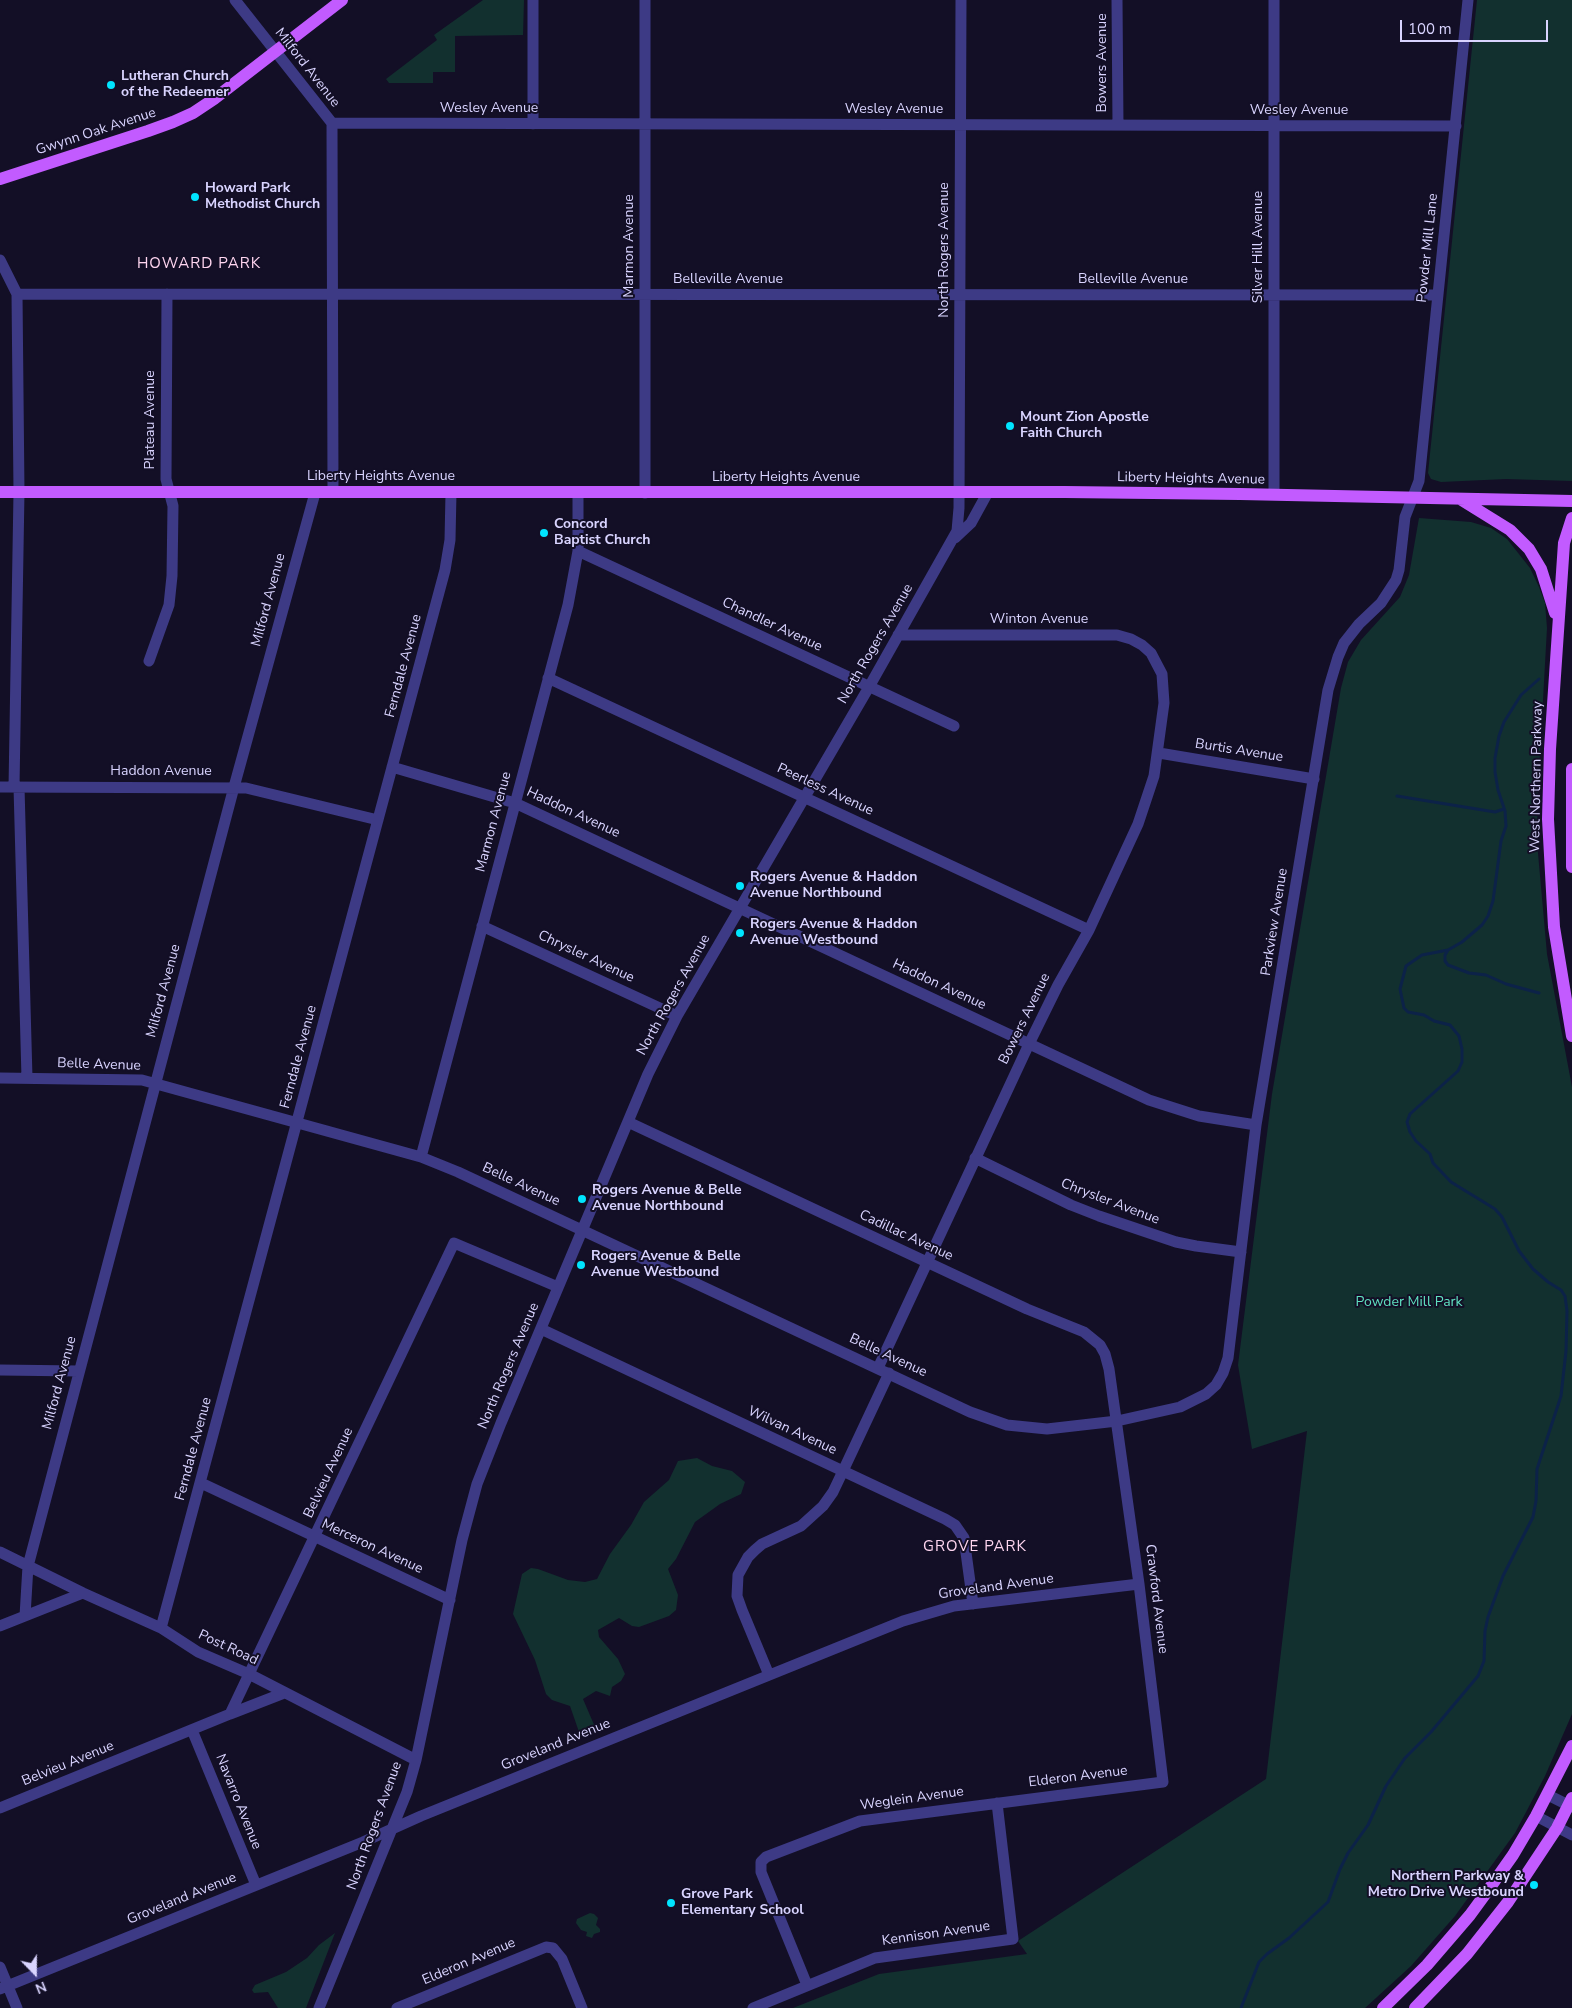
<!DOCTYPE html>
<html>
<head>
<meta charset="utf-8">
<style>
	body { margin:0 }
	#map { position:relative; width:1572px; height:2008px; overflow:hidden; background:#130f26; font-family:"Nunito Sans",sans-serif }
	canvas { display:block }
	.north { position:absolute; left:10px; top:1948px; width:50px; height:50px; -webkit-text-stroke:4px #130f26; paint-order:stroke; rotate:158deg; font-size:14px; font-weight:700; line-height:20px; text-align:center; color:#d9d4ff }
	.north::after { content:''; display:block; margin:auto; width:18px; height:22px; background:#d9d4ff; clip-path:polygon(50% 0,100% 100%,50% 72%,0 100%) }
	.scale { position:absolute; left:1400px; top:20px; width:148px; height:22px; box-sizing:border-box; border:2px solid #d9d4ff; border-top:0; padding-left:6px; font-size:15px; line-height:18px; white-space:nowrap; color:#d9d4ff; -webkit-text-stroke:4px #130f26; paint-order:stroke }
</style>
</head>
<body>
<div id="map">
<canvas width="1572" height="2008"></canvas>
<div class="north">N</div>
<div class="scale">100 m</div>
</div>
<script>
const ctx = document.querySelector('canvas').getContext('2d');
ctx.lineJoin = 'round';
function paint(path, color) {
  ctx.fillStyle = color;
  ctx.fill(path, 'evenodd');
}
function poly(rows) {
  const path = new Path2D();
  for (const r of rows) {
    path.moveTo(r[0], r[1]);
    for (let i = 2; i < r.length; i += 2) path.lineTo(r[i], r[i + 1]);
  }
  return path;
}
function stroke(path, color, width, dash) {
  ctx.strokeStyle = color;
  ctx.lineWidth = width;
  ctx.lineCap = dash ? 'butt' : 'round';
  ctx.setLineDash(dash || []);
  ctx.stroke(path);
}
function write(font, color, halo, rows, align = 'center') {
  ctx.font = font + ' "Nunito Sans",sans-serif';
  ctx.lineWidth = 4;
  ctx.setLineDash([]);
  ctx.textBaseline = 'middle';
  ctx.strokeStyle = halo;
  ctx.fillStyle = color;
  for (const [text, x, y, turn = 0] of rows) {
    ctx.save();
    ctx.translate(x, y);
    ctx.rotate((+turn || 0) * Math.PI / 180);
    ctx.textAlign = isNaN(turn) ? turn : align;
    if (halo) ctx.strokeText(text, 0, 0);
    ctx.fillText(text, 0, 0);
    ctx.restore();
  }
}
const green = poly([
	[483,0,524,0,523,35,455,36,455,72,433,72,433,83,389,83,386,79,437,40,434,35],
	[1477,0,1572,0,1572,481,1506,479,1441,482,1431,479,1428,473],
	[1419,518,1471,522,1491,528,1507,539,1530,568,1539,587,1545,603,1547,628,1538,789,1537,842,1547,954,1572,1087,1572,1714,1545,1776,1515,1833,1455,1916,1411,1966,1365,2008,793,2008,879,1974,1027,1954,1018,1941,1266,1779,1307,1431,1252,1449,1238,1365,1272,1094,1341,688,1348,662,1361,640,1400,597,1409,575],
	[697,1458,712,1466,732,1471,745,1482,741,1494,720,1504,695,1522,676,1559,668,1569,678,1595,676,1610,669,1616,639,1627,632,1626,619,1618,598,1630,599,1637,618,1659,625,1674,621,1681,612,1687,610,1696,596,1691,583,1699,595,1727,592,1735,584,1738,579,1732,570,1706,552,1700,546,1694,535,1660,513,1614,522,1574,531,1568,538,1569,568,1580,585,1582,597,1579,610,1554,631,1525,644,1502,669,1480,678,1461],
	[590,1913,594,1914,598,1918,596,1925,600,1929,600,1932,594,1934,592,1938,586,1936,587,1932,581,1930,576,1923,577,1919],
	[335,1933,306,2008,278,2008,268,1992,254,1993,252,1990,255,1985,286,1972,307,1958,319,1945]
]);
const stream = poly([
	[1397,796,1495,812,1504,809],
	[1448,950,1445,955,1445,961,1448,965,1469,973,1486,975,1506,984,1539,993],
	[1241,2008,1259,1962,1267,1954,1289,1938,1328,1902,1340,1869,1348,1853,1368,1825,1386,1786,1405,1758,1431,1732,1478,1676,1484,1661,1485,1631,1488,1617,1503,1576,1533,1517,1536,1501,1537,1469,1561,1396,1566,1351,1567,1311,1565,1296,1561,1290,1548,1282,1533,1269,1519,1251,1502,1217,1495,1209,1451,1182,1433,1163,1430,1154,1416,1141,1410,1132,1407,1122,1410,1114,1458,1071,1462,1062,1462,1049,1459,1036,1450,1025,1434,1021,1424,1015,1408,1012,1404,1008,1400,989,1406,966,1422,955,1448,950,1462,942,1482,925,1488,916,1493,901,1501,841,1506,826,1505,811,1498,790,1495,772,1495,758,1499,736,1504,722,1521,695,1539,679]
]);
const minor = poly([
	[235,0,332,123,333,492],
	[1117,0,1118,125],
	[332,123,1456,126],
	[533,124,533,0],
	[0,260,17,294,19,492,14,787],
	[17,294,1438,295],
	[645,493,645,0],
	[1274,494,1274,0],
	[955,538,971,523,988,492],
	[578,551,954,726],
	[149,661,169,605,172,576,173,506,166,479,167,294],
	[548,678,1089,930],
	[1159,753,1314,779],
	[392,767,515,803,1149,1100,1199,1116,1256,1125],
	[0,787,246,788,378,820],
	[19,787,27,1078],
	[482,926,677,1016],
	[0,1078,142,1080,421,1157,458,1172,970,1412,1007,1425,1047,1429,1117,1421,1180,1407,1206,1394,1216,1385,1223,1373,1228,1358,1256,1125,1328,690,1338,657,1344,643,1359,624,1381,603,1396,580,1399,570,1405,517,1419,481,1468,0],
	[628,1122,1027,1309,1084,1332,1100,1345,1105,1354,1109,1369,1139,1584,1163,1782,860,1821,766,1857,761,1862,761,1872,807,1985],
	[421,1157,568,605,578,551,578,492],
	[975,1158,1071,1205,1099,1216,1176,1242,1196,1246,1241,1252],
	[541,1329,945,1519,955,1525,964,1538,973,1604],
	[878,1368,1029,1044,1058,985,1089,930,1138,824,1154,776,1164,703,1162,674,1151,653,1142,645,1131,639,1117,635,898,635],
	[0,1370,79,1371],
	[201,1483,450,1600],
	[0,1552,83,1593,161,1628,198,1652,249,1674,416,1760],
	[25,1616,28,1566,234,787,315,493],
	[0,1626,83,1593],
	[161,1628,445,570,450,540,451,493],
	[769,1675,742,1610,737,1596,738,1575,748,1557,755,1550,762,1544,801,1526,823,1506,833,1492,843,1471,889,1373],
	[230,1714,284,1693],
	[192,1730,256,1885],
	[1548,1795,1572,1807],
	[0,1808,230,1714,454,1243,558,1287],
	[1536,1816,1572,1835],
	[0,1967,17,2008],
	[0,1989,363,1842,421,1816,903,1621,954,1606,1139,1584],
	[319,2008,407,1792,416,1760,462,1540,477,1484,501,1423,648,1074,677,1016,869,687,957,531,959,508,961,0],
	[397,2008,546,1947,553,1948,562,1959,582,2008],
	[753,2008,875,1958,1013,1939,997,1803]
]);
const major = poly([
	[0,179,148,131,173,122,193,113,214,99,342,0],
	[0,492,1065,492,1240,494,1572,501],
	[1460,499,1510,530,1529,549,1541,569,1555,613],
	[1572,518,1564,543,1550,749,1548,819,1554,927,1572,1036],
	[1572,769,1572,867],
	[1383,2008,1427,1965,1470,1915,1489,1889,1513,1855,1536,1816,1572,1746],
	[1415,2008,1467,1954,1508,1902,1557,1828,1572,1798]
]);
const markers = [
	[111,85,5,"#00e5ff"],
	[195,197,5,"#00e5ff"],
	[1010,426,5,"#00e5ff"],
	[544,533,5,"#00e5ff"],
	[740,886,5,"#00e5ff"],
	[740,933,5,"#00e5ff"],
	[582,1199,5,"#00e5ff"],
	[581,1265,5,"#00e5ff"],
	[1534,1885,5,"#00e5ff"],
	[671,1903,5,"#00e5ff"]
];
const streetNames = [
	["Bowers Avenue",1103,63,-90],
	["Milford Avenue",307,68,52],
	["Wesley Avenue",489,109],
	["Wesley Avenue",894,110],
	["Wesley Avenue",1299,111],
	["Gwynn Oak Avenue",96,132,-18],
	["Marmon Avenue",630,246,-90],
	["Silver Hill Avenue",1259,247,-90],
	["Powder Mill Lane",1428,248,-84],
	["North Rogers Avenue",945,250,-90],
	["Belleville Avenue",728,280],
	["Belleville Avenue",1133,280],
	["Plateau Avenue",151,420,-90],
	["Liberty Heights Avenue",381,477],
	["Liberty Heights Avenue",786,478],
	["Liberty Heights Avenue",1191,479,1],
	["Milford Avenue",269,600,-75],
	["Winton Avenue",1039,620],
	["Chandler Avenue",772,625,25],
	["North Rogers Avenue",876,644,-60],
	["Ferndale Avenue",404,666,-75],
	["Burtis Avenue",1239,751,9],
	["Haddon Avenue",161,772],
	["West Northern Parkway",1537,777,-89],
	["Peerless Avenue",825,790,25],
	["Haddon Avenue",573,813,25],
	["Marmon Avenue",494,822,-75],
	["Parkview Avenue",1275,922,-81],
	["Chrysler Avenue",586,957,25],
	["Haddon Avenue",939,985,25],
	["Milford Avenue",164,991,-75],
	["North Rogers Avenue",674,995,-61],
	["Bowers Avenue",1025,1019,-64],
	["Ferndale Avenue",299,1057,-75],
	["Belle Avenue",99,1065,2],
	["Belle Avenue",521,1185,25],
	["Chrysler Avenue",1110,1202,21],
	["Cadillac Avenue",906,1236,25],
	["Belle Avenue",888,1356,25],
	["North Rogers Avenue",509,1366,-67],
	["Milford Avenue",60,1383,-75],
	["Wilvan Avenue",792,1431,25],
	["Ferndale Avenue",194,1449,-75],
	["Belvieu Avenue",329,1473,-65],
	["Merceron Avenue",372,1547,25],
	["Groveland Avenue",996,1587,-8],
	["Crawford Avenue",1156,1599,83],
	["Post Road",228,1648,25],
	["Groveland Avenue",556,1745,-22],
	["Belvieu Avenue",68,1764,-22],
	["Elderon Avenue",1078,1777,-7],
	["Weglein Avenue",912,1799,-8],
	["Navarro Avenue",238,1802,68],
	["North Rogers Avenue",375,1826,-70],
	["Groveland Avenue",182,1899,-22],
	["Kennison Avenue",936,1934,-8],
	["Elderon Avenue",469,1962,-23]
];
const poiNames = [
	["Lutheran Church",121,77],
	["of the Redeemer",121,93],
	["Howard Park",205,189],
	["Methodist Church",205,205],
	["Mount Zion Apostle",1020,418],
	["Faith Church",1020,434],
	["Concord",554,525],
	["Baptist Church",554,541],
	["Rogers Avenue & Haddon",750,878],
	["Avenue Northbound",750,894],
	["Rogers Avenue & Haddon",750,925],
	["Avenue Westbound",750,941],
	["Rogers Avenue & Belle",592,1191],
	["Avenue Northbound",592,1207],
	["Rogers Avenue & Belle",591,1257],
	["Avenue Westbound",591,1273],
	["Northern Parkway &",1524,1877,"right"],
	["Metro Drive Westbound",1524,1893,"right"],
	["Grove Park",681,1895],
	["Elementary School",681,1911]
];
const parkNames = [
	["Powder Mill Park",1409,1303]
];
const neighbourhoodNames = [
	["HOWARD PARK",199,264],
	["GROVE PARK",975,1547]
];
paint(green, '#12302f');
stroke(stream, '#0c2248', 3);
stroke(minor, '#3d3a85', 11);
stroke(major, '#c25bff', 12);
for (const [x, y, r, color] of markers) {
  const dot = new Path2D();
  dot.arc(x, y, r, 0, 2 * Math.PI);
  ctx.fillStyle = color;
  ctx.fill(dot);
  stroke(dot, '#130f26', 2);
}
write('14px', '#d9d4ff', '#130f26', streetNames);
write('bold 14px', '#d9d4ff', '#130f26', poiNames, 'left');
write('14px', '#5fe0c0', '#130f26', parkNames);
ctx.letterSpacing = '1px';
write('15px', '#ffd6f0', '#130f26', neighbourhoodNames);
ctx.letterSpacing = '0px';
</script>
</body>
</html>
